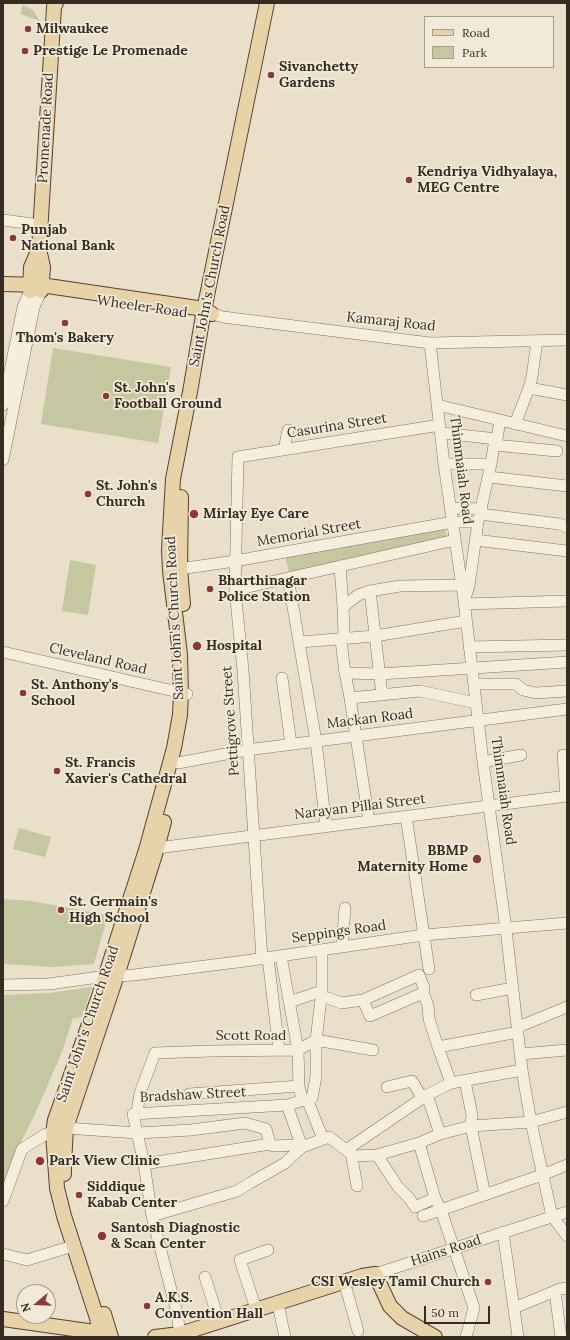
<!DOCTYPE html>
<html>
<head>
<meta charset="utf-8">
<style>
	body { margin:0 }
	#map { position:relative; width:570px; height:1340px; overflow:hidden; background:#eae0ca; font-family:Lora,serif }
	canvas { display:block }
	.frame { position:absolute; inset:0; border:4px solid #372c22; pointer-events:none }
	.legend { position:absolute; left:424px; top:16px; width:130px; height:52px; box-sizing:border-box; background:#f2ead9; border:1px solid #a79e90; margin:0; padding:5px 7px; list-style:none; font-size:12px; color:#372c22 }
	.legend li { display:flex; align-items:center; gap:8px; height:20px }
	.legend b { width:20px; border:1px solid #a79e90 }
	.north { position:absolute; left:16px; top:1284px; width:40px; height:40px; box-sizing:border-box; background:#f2ead9; border:1px solid #a79e90; border-radius:50%; rotate:251deg; font-size:11px; font-weight:700; line-height:16px; text-align:center; color:#372c22 }
	.north::after { content:''; display:block; margin:auto; width:14px; height:18px; background:#8e3739; clip-path:polygon(50% 0,100% 100%,50% 72%,0 100%) }
	.scale { position:absolute; left:424px; top:1306px; width:66px; height:18px; box-sizing:border-box; border:2px solid #372c22; border-top:0; padding-left:5px; font-size:12px; line-height:14px; white-space:nowrap; color:#372c22; -webkit-text-stroke:3px #f2ead9; paint-order:stroke }
</style>
</head>
<body>
<div id="map">
<canvas width="570" height="1340"></canvas>
<div class="frame"></div>
<ul class="legend">
<li><b style="height:5px;background:#e8d2a7"></b>Road</li>
<li><b style="height:11px;background:#c4c79f"></b>Park</li>
</ul>
<div class="north">N</div>
<div class="scale">50 m</div>
</div>
<script>
const ctx = document.querySelector('canvas').getContext('2d');
ctx.lineJoin = 'round';
function paint(path, color) {
  ctx.fillStyle = color;
  ctx.fill(path, 'evenodd');
}
function poly(rows) {
  const path = new Path2D();
  for (const r of rows) {
    path.moveTo(r[0], r[1]);
    for (let i = 2; i < r.length; i += 2) path.lineTo(r[i], r[i + 1]);
  }
  return path;
}
function stroke(path, color, width, dash) {
  ctx.strokeStyle = color;
  ctx.lineWidth = width;
  ctx.lineCap = dash ? 'butt' : 'round';
  ctx.setLineDash(dash || []);
  ctx.stroke(path);
}
function write(font, color, halo, rows, align = 'center') {
  ctx.font = font + ' Lora,serif';
  ctx.lineWidth = 3.5;
  ctx.setLineDash([]);
  ctx.textBaseline = 'middle';
  ctx.strokeStyle = halo;
  ctx.fillStyle = color;
  for (const [text, x, y, turn = 0] of rows) {
    ctx.save();
    ctx.translate(x, y);
    ctx.rotate((+turn || 0) * Math.PI / 180);
    ctx.textAlign = isNaN(turn) ? turn : align;
    if (halo) ctx.strokeText(text, 0, 0);
    ctx.fillText(text, 0, 0);
    ctx.restore();
  }
}
const green = poly([
	[23,5,33,10,40,21,20,14],
	[53,348,171,367,158,443,41,424],
	[445,526,447,539,290,576,285,556],
	[70,560,96,565,88,615,62,611],
	[19,828,51,837,45,857,13,849],
	[3,899,31,901,108,915,94,964,52,967,3,964],
	[92,987,82,1017,73,1018,62,1052,35,1114,19,1146,3,1189,3,995,49,993]
]);
const minor = poly([
	[3,220,40,225],
	[213,314,223,317,430,343,567,340],
	[430,343,444,464,464,600,483,762,506,929,522,1070,531,1122,552,1216,567,1236],
	[529,388,532,377,537,341],
	[3,405,23,307,30,291],
	[437,405,567,436],
	[515,424,529,388,567,395],
	[441,433,497,439],
	[494,445,557,451],
	[284,450,288,430],
	[3,460,34,307,41,291],
	[444,464,491,464],
	[489,477,567,486],
	[451,508,482,509],
	[480,514,559,524,567,527],
	[475,540,567,551],
	[340,566,343,607,344,634,341,640,345,673,350,698,369,821],
	[172,570,235,561,453,522,478,522],
	[288,578,316,741,326,826],
	[235,590,455,540],
	[370,591,382,695],
	[465,598,469,586,478,522,491,464,494,445,497,439,500,420],
	[464,604,567,601],
	[343,607,358,595,370,591,400,586,462,585],
	[300,642,375,636,466,621],
	[469,647,567,645],
	[3,652,187,694],
	[345,673,380,674,567,662],
	[282,678,291,744],
	[474,684,516,684,523,690,536,693,567,691],
	[350,698,420,691,476,703],
	[563,755,566,796],
	[483,762,521,755],
	[178,763,247,750,567,709],
	[406,816,429,969],
	[157,848,567,796],
	[342,947,345,908],
	[281,956,298,1050,299,1086,302,1100],
	[268,958,279,1050],
	[262,959,243,670,235,590,238,457,440,425],
	[3,985,49,984,99,977,134,975,245,961,424,935,567,923],
	[423,993,424,988,419,975,363,1000,370,1016,423,993,428,1005,429,1019,438,1047,518,1032],
	[476,995,513,988],
	[321,998,328,998,341,1003,363,1000],
	[289,1002,322,991],
	[518,1027,567,1007],
	[438,1047,451,1083],
	[521,1054,567,1050],
	[465,1081,472,1115,471,1126,485,1195],
	[387,1087,412,1081,423,1099],
	[189,1094,299,1086],
	[427,1095,440,1134],
	[307,1099,323,1139],
	[137,1113,140,1093,155,1053,212,1051,298,1050,316,1040,322,991,322,950],
	[66,1128,137,1133,191,1130,245,1123,266,1129,270,1144],
	[419,1143,435,1198,441,1210,474,1308,466,1337],
	[346,1150,427,1095,451,1083,522,1070],
	[351,1153,357,1186],
	[377,1155,398,1187,409,1198,415,1207,435,1198],
	[144,1164,270,1144,273,1146,294,1145,302,1147,329,1137,354,1156,377,1155,419,1143,440,1134,471,1126,531,1122,567,1112],
	[3,1201,22,1149,46,1134,53,1133],
	[152,1216,237,1191,250,1183,285,1163,302,1147,287,1105],
	[423,1216,542,1175,567,1165],
	[503,1232,518,1337],
	[3,1254,27,1260,73,1246],
	[375,1274,567,1212],
	[205,1277,219,1321],
	[344,1281,358,1331],
	[555,1292,561,1337],
	[280,1301,279,1309,285,1337],
	[514,1308,560,1289,567,1288],
	[256,1309,240,1260,268,1250],
	[180,1334,177,1313,152,1216,144,1164,133,1114,287,1105,312,1098,316,1077,316,1040,373,1050]
]);
const major = poly([
	[3,284,41,285,204,309,212,314],
	[30,291,31,267,39,249],
	[41,291,43,267,39,249,54,7,56,3],
	[181,497,180,569,183,604],
	[64,1174,64,1164,66,1128,120,966,157,848,164,822],
	[104,1314,111,1337],
	[3,1319,88,1331,98,1337],
	[100,1337,97,1318,64,1216,57,1188,53,1133,55,1120,99,996,146,850,174,748,180,715,181,694,180,654,170,571,169,550,173,479,190,392,203,315,267,3],
	[155,1337,180,1334,362,1276,375,1274,390,1306,402,1318,435,1337]
]);
const markers = [
	[28,29,4,"#8e3739"],
	[25,51,4,"#8e3739"],
	[271,75,4,"#8e3739"],
	[409,180,4,"#8e3739"],
	[13,238,4,"#8e3739"],
	[65,323,4,"#8e3739"],
	[106,396,4,"#8e3739"],
	[88,494,4,"#8e3739"],
	[194,514,5,"#8e3739"],
	[210,589,4,"#8e3739"],
	[197,646,5,"#8e3739"],
	[23,693,4,"#8e3739"],
	[57,771,4,"#8e3739"],
	[477,859,5,"#8e3739"],
	[61,910,4,"#8e3739"],
	[40,1161,5,"#8e3739"],
	[79,1195,4,"#8e3739"],
	[102,1236,5,"#8e3739"],
	[488,1282,4,"#8e3739"],
	[147,1306,4,"#8e3739"]
];
const poiNames = [
	["Milwaukee",36,29],
	["Prestige Le Promenade",33,51],
	["Sivanchetty",279,67],
	["Gardens",279,83],
	["Kendriya Vidhyalaya,",417,172],
	["MEG Centre",417,188],
	["Punjab",21,230],
	["National Bank",21,246],
	["Thom's Bakery",65,338,"center"],
	["St. John's",114,388],
	["Football Ground",114,404],
	["St. John's",96,486],
	["Church",96,502],
	["Mirlay Eye Care",203,514],
	["Bharthinagar",218,581],
	["Police Station",218,597],
	["Hospital",206,646],
	["St. Anthony's",31,685],
	["School",31,701],
	["St. Francis",65,763],
	["Xavier's Cathedral",65,779],
	["BBMP",468,851,"right"],
	["Maternity Home",468,867,"right"],
	["St. Germain's",69,902],
	["High School",69,918],
	["Park View Clinic",49,1161],
	["Siddique",87,1187],
	["Kabab Center",87,1203],
	["Santosh Diagnostic",111,1228],
	["& Scan Center",111,1244],
	["CSI Wesley Tamil Church",480,1282,"right"],
	["A.K.S.",155,1298],
	["Convention Hall",155,1314]
];
const streetNames = [
	["Promenade Road",46,128,-87],
	["Saint John's Church Road",210,286,-79],
	["Wheeler Road",142,307,8],
	["Kamaraj Road",391,322,6],
	["Casurina Street",337,426,-9],
	["Thimmaiah Road",461,470,83],
	["Memorial Street",309,533,-10],
	["Saint John's Church Road",175,618,-93],
	["Cleveland Road",98,659,13],
	["Mackan Road",370,719,-7],
	["Pettigrove Street",231,721,-94],
	["Thimmaiah Road",503,791,82],
	["Narayan Pillai Street",360,807,-7],
	["Seppings Road",339,932,-8],
	["Saint John's Church Road",88,1024,-71],
	["Scott Road",251,1036],
	["Bradshaw Street",193,1095,-3],
	["Hains Road",446,1251,-18]
];
paint(green, '#c4c79f');
stroke(minor, '#857360', 12);
stroke(major, '#544234', 16);
stroke(minor, '#f6eedd', 11);
stroke(major, '#e8d2a7', 14);
for (const [x, y, r, color] of markers) {
  const dot = new Path2D();
  dot.arc(x, y, r, 0, 2 * Math.PI);
  ctx.fillStyle = color;
  ctx.fill(dot);
  stroke(dot, '#f2ead9', 1.5);
}
write('bold 14px', '#372c22', '#f2ead9', poiNames, 'left');
write('14px', '#372c22', '#f2ead9', streetNames);
</script>
</body>
</html>
